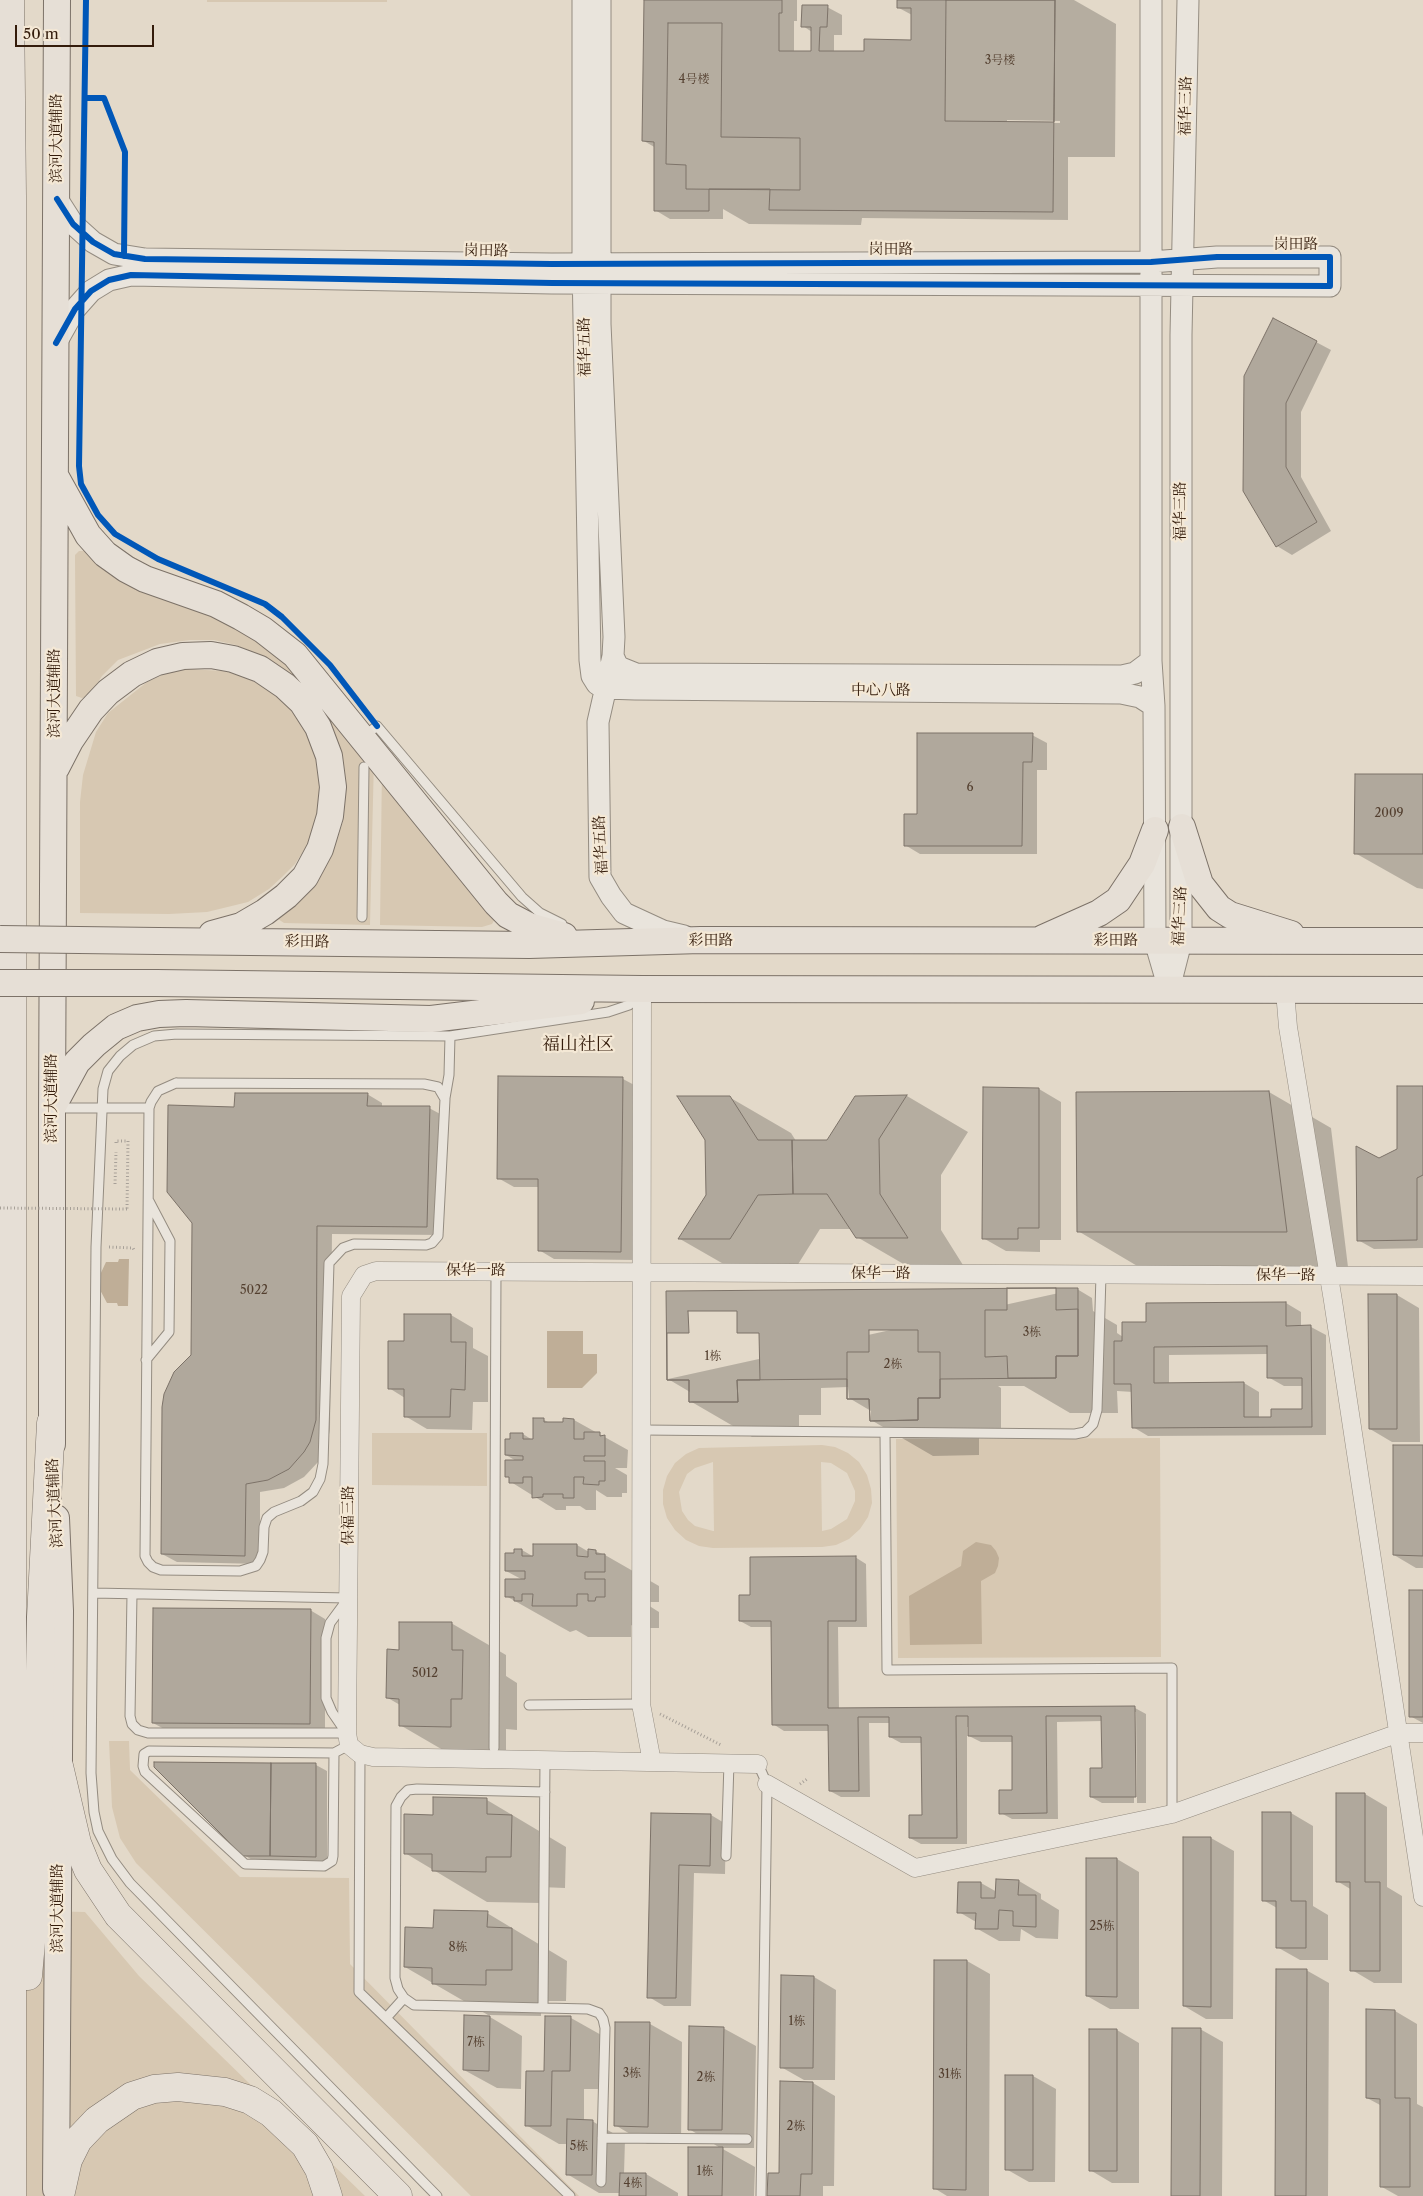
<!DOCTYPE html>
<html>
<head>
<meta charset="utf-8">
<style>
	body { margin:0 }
	#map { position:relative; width:1423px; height:2196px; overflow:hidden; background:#e3d9c9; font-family:"Libre Caslon Text",serif }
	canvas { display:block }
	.scale { position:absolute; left:15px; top:25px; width:139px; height:22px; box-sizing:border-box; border:2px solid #341c0b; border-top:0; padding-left:6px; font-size:15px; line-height:18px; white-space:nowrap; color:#341c0b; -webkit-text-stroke:4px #f4e8d5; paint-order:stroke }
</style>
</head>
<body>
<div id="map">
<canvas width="1423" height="2196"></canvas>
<div class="scale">50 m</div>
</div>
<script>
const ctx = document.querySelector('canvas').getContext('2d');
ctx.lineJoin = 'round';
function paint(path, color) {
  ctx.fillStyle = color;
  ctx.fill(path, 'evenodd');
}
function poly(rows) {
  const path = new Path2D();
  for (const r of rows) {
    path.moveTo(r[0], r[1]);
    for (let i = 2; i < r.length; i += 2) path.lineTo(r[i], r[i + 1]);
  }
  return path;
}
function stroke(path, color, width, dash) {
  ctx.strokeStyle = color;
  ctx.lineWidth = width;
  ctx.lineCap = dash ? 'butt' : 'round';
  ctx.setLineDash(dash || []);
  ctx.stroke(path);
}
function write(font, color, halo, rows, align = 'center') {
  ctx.font = font + ' "Libre Caslon Text","Noto Serif SC",serif';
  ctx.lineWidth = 4.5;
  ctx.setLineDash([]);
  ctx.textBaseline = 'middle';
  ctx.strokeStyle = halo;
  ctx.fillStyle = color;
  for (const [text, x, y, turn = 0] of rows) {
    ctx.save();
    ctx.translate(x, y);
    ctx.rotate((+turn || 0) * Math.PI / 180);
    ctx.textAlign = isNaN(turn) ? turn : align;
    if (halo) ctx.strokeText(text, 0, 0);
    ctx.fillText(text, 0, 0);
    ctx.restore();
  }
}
const green = poly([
	[207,0,387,0,387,2,207,2],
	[79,551,85,551,102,568,118,580,137,589,212,614,270,646,374,758,370,925,284,923,278,919,277,916,328,860,337,840,343,822,345,786,344,766,338,746,265,658,236,645,214,640,190,640,160,644,118,660,102,676,89,696,82,698,76,696,75,559,75,555],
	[185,669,225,671,244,677,265,687,284,701,310,730,325,784,314,835,295,864,282,877,269,889,248,902,207,912,169,914,80,913,80,802,83,775,96,732,108,713,147,682,167,673],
	[382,767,495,919,492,924,482,927,380,925],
	[372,1433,487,1433,487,1486,372,1485],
	[1160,1438,1161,1657,898,1658,896,1439],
	[822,1445,835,1447,848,1453,859,1462,867,1475,871,1489,872,1503,868,1517,860,1529,849,1539,836,1545,822,1547,713,1548,699,1546,686,1540,675,1530,667,1518,663,1504,663,1490,667,1476,675,1463,686,1454,699,1448],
	[713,1462,714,1531,713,1531,695,1526,688,1520,682,1511,679,1492,687,1474,695,1468],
	[821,1462,831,1463,847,1473,855,1491,855,1501,847,1519,831,1529,822,1531],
	[109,1741,129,1741,130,1770,240,1877,349,1878,350,1964,579,2196,471,2196,136,1863,120,1838,112,1807],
	[0,1910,85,1912,139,1976,365,2196,0,2196]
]);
const water = poly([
	[119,1259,129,1259,128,1306,118,1306,117,1303,107,1303,99,1288,99,1277,106,1262,118,1262],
	[547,1331,583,1331,583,1354,597,1354,597,1373,582,1388,547,1388],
	[976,1542,991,1545,996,1551,999,1558,998,1566,995,1573,981,1581,982,1644,910,1645,909,1596,961,1566,963,1551]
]);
const shadow = poly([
	[645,0,797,0,797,21,794,21,794,52,812,52,812,32,803,26,827,7,842,15,842,35,834,35,834,53,865,53,912,41,912,15,899,8,899,0,1074,0,1116,24,1115,157,1068,157,1068,220,862,218,861,225,749,224,723,209,723,219,670,219,655,210,656,148,644,141],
	[1007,120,1060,121,1060,123,1007,123],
	[1316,342,1331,350,1301,412,1301,477,1331,531,1292,555,1277,546,1245,377],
	[1032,735,1047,743,1047,770,1037,770,1037,854,920,854,905,845,918,816],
	[1423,776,1423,889,1417,888,1355,853],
	[623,1079,638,1087,636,1260,554,1259,539,1250,539,1187,514,1187,498,1178],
	[1423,1087,1423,1248,1374,1249,1358,1240,1379,1159,1399,1149],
	[1039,1089,1061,1102,1061,1240,1040,1240,1040,1252,1006,1251,983,1238],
	[1269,1092,1331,1128,1348,1267,1139,1267,1078,1231],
	[367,1094,382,1103,382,1107,429,1108,444,1116,442,1235,332,1234,330,1429,328,1440,319,1461,304,1477,284,1488,260,1492,260,1564,177,1562,162,1554,192,1356,236,1108],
	[907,1096,968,1132,941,1175,941,1230,968,1273,919,1273,857,1237,851,1229,820,1229,792,1274,741,1274,680,1239,707,1195,729,1097,791,1133,796,1141,828,1141,856,1097],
	[1077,1289,1092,1298,1093,1311,1117,1325,1117,1333,1123,1337,1148,1323,1286,1303,1301,1312,1301,1327,1311,1327,1326,1335,1326,1435,1148,1436,1133,1427,1133,1392,1117,1391,1118,1413,1070,1413,1024,1386,998,1386,1001,1388,1001,1433,979,1433,979,1455,933,1456,871,1420,871,1411,849,1398,848,1387,821,1388,821,1415,799,1415,799,1437,752,1437,690,1401,690,1392,668,1379],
	[1268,1354,1268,1377,1284,1386,1303,1386,1303,1410,1272,1418,1259,1418,1259,1392,1244,1383,1169,1384,1169,1355],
	[1397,1295,1419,1308,1420,1442,1392,1442,1370,1429],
	[451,1315,473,1328,473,1348,488,1356,488,1402,473,1402,472,1430,427,1429,405,1416,405,1398,389,1388,405,1343],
	[544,1420,550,1423,565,1423,574,1420,628,1450,627,1468,615,1468,627,1475,627,1493,622,1493,622,1497,607,1497,596,1490,596,1510,586,1510,580,1506,566,1506,566,1510,556,1510,511,1482,511,1478,506,1476,518,1462,506,1455,511,1440,523,1434,534,1441],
	[1423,1446,1423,1568,1416,1568,1394,1555],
	[577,1545,589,1552,595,1551,605,1555,659,1586,659,1602,643,1602,659,1612,659,1628,650,1628,650,1632,643,1632,631,1625,631,1637,588,1637,576,1630,570,1632,561,1627,506,1596,523,1580,506,1571,516,1554,522,1550,534,1557],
	[855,1557,866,1564,867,1627,838,1627,839,1709,1135,1708,1146,1714,1146,1803,1137,1803,1136,1712,1134,1712,1134,1803,1102,1803,1091,1797,1103,1770,1103,1721,1057,1722,1058,1819,1012,1819,1001,1813,1013,1791,1013,1742,981,1742,969,1736,969,1727,967,1727,967,1844,921,1844,910,1838,923,1816,923,1743,901,1743,890,1737,890,1723,869,1723,870,1797,841,1797,830,1791,829,1731,784,1731,773,1724,772,1627,751,1627,740,1621,751,1596],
	[1423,1591,1423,1723,1410,1716],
	[310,1610,325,1619,325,1732,168,1731,153,1723],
	[451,1623,506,1655,506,1676,517,1683,517,1730,506,1729,506,1757,455,1757,400,1725,400,1705,388,1698,400,1651],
	[156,1763,316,1765,327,1771,327,1862,259,1864,244,1855],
	[1365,1794,1387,1807,1387,1887,1402,1896,1402,1983,1374,1983,1352,1970,1352,1890,1337,1881],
	[487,1800,566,1847,565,1888,540,1887,540,1903,487,1902,405,1853,434,1816],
	[1291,1813,1313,1826,1313,1906,1328,1915,1328,1960,1300,1960,1277,1947,1277,1908,1263,1900],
	[652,1814,711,1815,726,1824,725,1874,694,1873,691,2006,664,2006,649,1997],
	[1184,1838,1211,1838,1234,1851,1233,2019,1206,2019,1184,2006],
	[1117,1859,1139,1872,1139,2009,1110,2009,1087,1996],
	[1019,1881,1041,1894,1041,1899,1059,1910,1058,1939,1036,1938,1021,1929,1020,1941,999,1941,976,1928,976,1922,959,1912,981,1883,997,1892],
	[487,1913,567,1961,566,2001,541,2001,541,2016,488,2015,405,1967,435,1929],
	[935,1961,967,1961,990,1974,989,2196,947,2196,934,2188],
	[1306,1970,1329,1983,1328,2196,1276,2196],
	[814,1977,836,1990,835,2080,804,2080,781,2067],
	[1395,2011,1417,2024,1417,2104,1423,2107,1423,2196,1398,2196,1382,2187,1382,2106,1367,2098],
	[490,2017,522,2036,521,2089,497,2088,464,2070],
	[571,2018,603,2036,602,2089,584,2089,584,2121,592,2121,625,2140,624,2174,646,2174,678,2193,678,2196,621,2196,621,2193,599,2193,567,2174,567,2144,559,2144,526,2125,545,2072],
	[650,2024,682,2042,681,2144,647,2144,615,2125],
	[723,2028,756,2046,754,2148,721,2148,755,2167,754,2196,689,2196,722,2149,689,2129],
	[1200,2029,1223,2042,1222,2196,1173,2196],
	[1117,2030,1139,2043,1139,2183,1112,2183,1090,2170],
	[1033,2076,1056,2089,1055,2182,1029,2182,1006,2169],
	[813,2083,835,2096,834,2186,823,2186,823,2196,769,2196,780,2174]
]);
const building = poly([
	[644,0,782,0,782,13,779,13,779,51,811,51,811,27,801,27,802,5,828,5,827,27,820,27,819,51,864,51,864,39,911,40,911,8,897,8,897,0,1055,0,1053,212,769,210,770,189,709,189,709,211,654,211,654,142,642,141,644,0],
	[946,0,1055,0,1054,122,945,121,946,0],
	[668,23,722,23,721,137,800,138,800,190,686,189,686,165,666,164,668,23],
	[1273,318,1317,341,1286,403,1286,467,1317,522,1276,547,1243,491,1244,376,1273,318],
	[917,733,1033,733,1032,762,1023,762,1022,846,904,846,904,814,917,814,917,733],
	[1355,774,1423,774,1423,854,1354,854,1355,774],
	[498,1076,623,1077,621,1252,538,1251,538,1179,497,1179,498,1076],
	[1397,1086,1423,1086,1423,1175,1417,1178,1417,1240,1357,1241,1356,1146,1379,1158,1397,1149,1397,1086],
	[983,1087,1039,1088,1039,1228,1018,1228,1018,1239,982,1239,983,1087],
	[1269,1091,1287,1232,1077,1232,1076,1092,1269,1091],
	[235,1093,368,1093,367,1106,430,1106,427,1227,317,1226,316,1420,310,1442,304,1452,289,1469,268,1480,246,1484,245,1556,161,1554,162,1407,164,1394,174,1372,191,1355,192,1223,167,1192,168,1105,234,1107,235,1093],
	[907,1095,879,1139,880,1194,908,1238,856,1238,827,1194,793,1194,792,1140,827,1140,855,1096,907,1095],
	[677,1096,730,1096,758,1140,792,1140,793,1194,758,1195,730,1239,678,1239,706,1195,705,1140,677,1096],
	[1007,1288,1056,1288,1056,1310,1078,1309,1078,1356,1056,1356,1056,1378,1008,1378,1007,1356,985,1357,985,1310,1007,1310,1007,1288],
	[1056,1288,1078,1288,1078,1356,1056,1356,1056,1378,940,1379,940,1398,918,1398,918,1420,870,1421,869,1399,847,1399,847,1379,737,1380,738,1402,689,1402,689,1380,667,1380,666,1291,1056,1288],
	[1368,1294,1397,1294,1397,1429,1369,1429,1368,1294],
	[1286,1302,1286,1326,1311,1325,1312,1427,1132,1428,1131,1384,1114,1384,1114,1341,1122,1341,1122,1322,1146,1322,1146,1303,1286,1302],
	[1267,1346,1267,1378,1302,1378,1302,1409,1271,1409,1271,1417,1244,1417,1244,1382,1154,1383,1154,1347,1267,1346],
	[688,1311,737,1311,737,1333,759,1333,760,1380,737,1380,738,1402,689,1402,689,1380,667,1380,667,1333,689,1333,688,1311],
	[404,1314,451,1314,451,1342,466,1342,465,1390,451,1389,450,1417,404,1417,404,1389,388,1389,388,1341,404,1341,404,1314],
	[869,1330,918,1330,918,1352,940,1352,940,1398,918,1398,918,1420,870,1421,869,1399,847,1399,847,1352,869,1352,869,1330],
	[533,1418,544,1418,544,1422,563,1422,563,1418,574,1419,574,1439,584,1439,584,1432,600,1432,600,1436,605,1435,605,1456,584,1456,584,1461,605,1461,605,1481,599,1481,599,1485,583,1484,584,1477,574,1477,574,1498,563,1498,563,1494,543,1494,543,1497,532,1498,532,1477,523,1477,523,1483,509,1483,509,1477,505,1477,505,1460,523,1460,523,1456,505,1455,505,1439,510,1439,510,1433,523,1433,523,1439,533,1439,533,1418],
	[1393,1445,1423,1445,1423,1556,1393,1555,1393,1445],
	[533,1544,577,1544,577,1556,588,1557,588,1549,596,1550,596,1554,605,1554,605,1572,585,1572,585,1579,605,1579,605,1597,596,1597,595,1601,588,1601,588,1594,577,1594,577,1606,532,1606,533,1594,522,1594,522,1601,514,1601,514,1597,505,1597,505,1579,525,1579,525,1571,505,1571,505,1553,514,1553,514,1549,522,1549,522,1556,533,1556,533,1544],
	[856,1556,856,1621,828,1621,828,1708,1135,1706,1136,1797,1090,1797,1090,1768,1102,1768,1101,1716,1046,1716,1047,1813,999,1814,999,1790,1012,1790,1012,1736,968,1736,968,1716,956,1716,957,1838,909,1838,909,1815,922,1815,921,1737,889,1737,889,1717,858,1717,859,1791,829,1791,828,1725,772,1725,771,1621,739,1621,739,1595,750,1595,750,1557,856,1556],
	[1409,1590,1423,1590,1423,1717,1409,1717,1409,1590],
	[153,1608,311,1609,310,1724,152,1723,153,1608],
	[399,1622,452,1622,452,1650,463,1650,462,1699,451,1699,451,1727,399,1726,399,1699,386,1698,387,1649,399,1650,399,1622],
	[154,1762,271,1763,270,1856,243,1856,154,1767,154,1762],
	[271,1763,316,1763,316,1857,270,1856,271,1763],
	[1336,1793,1365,1793,1365,1882,1380,1882,1380,1971,1350,1971,1350,1882,1336,1882,1336,1793],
	[433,1797,487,1798,487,1814,512,1815,511,1857,486,1857,486,1872,432,1871,432,1854,404,1854,404,1814,433,1815,433,1797],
	[1262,1812,1291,1812,1291,1901,1306,1901,1306,1948,1276,1948,1276,1901,1262,1901,1262,1812],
	[651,1813,711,1814,710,1866,679,1865,676,1998,647,1998,651,1813],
	[1183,1837,1211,1837,1211,2007,1183,2006,1183,1837],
	[1086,1858,1117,1858,1117,1997,1086,1996,1086,1858],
	[996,1879,1019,1880,1018,1895,1036,1895,1036,1927,1013,1926,1013,1911,999,1910,998,1929,975,1929,976,1913,957,1913,958,1882,981,1882,981,1898,995,1898,996,1879],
	[434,1910,488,1911,487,1927,512,1928,512,1970,486,1970,486,1985,432,1984,432,1968,404,1967,405,1927,433,1928,434,1910],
	[934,1960,967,1960,966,2190,933,2189,934,1960],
	[1276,1969,1307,1969,1306,2196,1275,2196,1276,1969],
	[781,1975,814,1976,813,2068,780,2068,781,1975],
	[1366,2009,1395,2010,1395,2098,1410,2098,1410,2187,1380,2187,1380,2099,1366,2098,1366,2009],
	[464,2015,490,2016,489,2071,463,2070,464,2015],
	[545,2016,571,2016,570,2071,552,2071,551,2126,525,2126,526,2071,544,2071,545,2016],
	[615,2022,650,2022,648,2127,614,2126,615,2022],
	[689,2026,724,2027,722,2130,688,2130,689,2026],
	[1172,2028,1201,2028,1200,2196,1171,2196,1172,2028],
	[1089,2029,1117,2029,1117,2171,1089,2171,1089,2029],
	[1005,2075,1033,2075,1033,2170,1005,2170,1005,2075],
	[780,2081,813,2082,812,2174,801,2174,800,2196,767,2196,768,2173,779,2173,780,2081],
	[567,2119,593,2120,592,2175,566,2175,567,2119],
	[688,2147,723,2147,722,2196,688,2196,688,2147],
	[620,2173,646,2173,646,2196,619,2196,620,2173]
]);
const path = poly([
	[116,1143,116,1141,128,1141,127,1209],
	[115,1184,116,1152],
	[109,1247,133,1248,134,1250],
	[660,1714,721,1745],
	[800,1784,807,1779]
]);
const service = poly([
	[372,730,377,726,522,897,540,913,562,924],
	[362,917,364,767],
	[176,1083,424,1084,438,1087,445,1099,438,1236,432,1243,426,1245,354,1244,343,1248,329,1263,323,1464,320,1479,313,1492,301,1501,274,1512,267,1518,264,1527,263,1552,260,1560,256,1566,240,1571,161,1570,153,1567,148,1562,145,1556,149,1108,151,1102,158,1091,176,1083],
	[445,1098,449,1075,450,1036],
	[55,1108,149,1108],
	[146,1360,169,1332,170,1241,149,1201],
	[642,1430,1075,1434,1085,1432,1093,1424,1097,1410,1101,1275],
	[885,1433,887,1670,1172,1668,1172,1814],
	[93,1593,348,1598],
	[132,1594,130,1716,132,1724,138,1730,148,1733,347,1733],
	[529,1705,641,1704],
	[345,1731,332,1712,326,1698,326,1638,330,1623,347,1600],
	[494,1748,496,1272],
	[334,1753,333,1856,332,1861,324,1866,245,1864,145,1772,143,1766,144,1754,149,1751,334,1753,349,1745],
	[360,1754,359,1992,570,2196],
	[758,1764,767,1784,761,2196],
	[545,1792,417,1789,408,1790,401,1797,396,1806,395,1978,398,1989,404,1998,414,2005,588,2009,599,2013,603,2019,605,2028,601,2182],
	[726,1856,729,1763],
	[543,2007,545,1760],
	[386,2018,404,1998],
	[602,2138,747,2139],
	[437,2196,130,1883,112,1859,98,1831,94,1812,91,1773,96,1247,103,1089,108,1071,120,1056,133,1045,154,1036,177,1034,450,1036,608,1012,629,1005,637,999,640,994]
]);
const minor = poly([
	[642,989,641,1704,652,1762],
	[1285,991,1288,1027,1333,1301,1423,1897],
	[758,1764,373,1757,360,1754,349,1745,347,1733,351,1296,364,1275,376,1271,1423,1276],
	[767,1784,915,1868,1172,1814,1399,1733,1423,1733]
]);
const tertiary = poly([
	[583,0,583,264,590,660,592,676,597,684,605,688,635,689,1121,693,1140,697,1154,706],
	[600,0,600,324,614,637,613,656,598,722,600,877,611,896,624,913,663,931,684,936],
	[1151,0,1151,661,1154,706,1155,941,1169,989],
	[56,343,75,309,91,291,109,280,131,275,552,283,1330,286,1330,257,1217,257,1151,262,552,264,145,259,114,254,93,242,73,224,57,199],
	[613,656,617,665,621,668,636,674,1122,676,1135,673,1151,661],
	[1169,989,1181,942,1181,335,1188,0]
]);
const primary = poly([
	[57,479,88,535,105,554,126,569,145,579,216,604,241,617,263,630,295,655,496,903,508,915,529,926,564,936],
	[56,768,70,741,91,710,108,692,132,674,157,662,183,656,211,655,233,659,260,669,285,686,302,702,318,727,329,756,333,787,330,816,320,849,305,877,286,896,265,912,241,926,212,934],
	[1182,827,1200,884,1219,908,1230,915,1291,934],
	[1043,938,1099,913,1118,900,1142,864,1155,830],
	[158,941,529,945,701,940,1423,941],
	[156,983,642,989,1423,990],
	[53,1106,77,1062,94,1045,116,1027,137,1018,159,1014,186,1013,431,1019,581,1001],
	[52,1444,52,1109,57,0],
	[56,1518,60,1611,56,2189]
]);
const trunk = poly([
	[10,0,12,196,12,2196],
	[59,1766,77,1843,88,1870,118,1915,398,2196],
	[28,1976,36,1886,41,1617,51,1423],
	[60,2196,68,2160,78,2140,97,2120,132,2096,154,2089,178,2087,225,2092,250,2100,271,2113,305,2145,319,2169,328,2196]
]);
const pathBridge = poly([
	[0,1208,127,1209]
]);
const primaryBridge = poly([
	[0,939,158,941],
	[0,983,156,983]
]);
const cycleway = poly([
	[86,0,79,466,81,484,98,515,115,534,158,559,265,604,282,617,330,665,377,726],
	[85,98,104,98,125,152,124,256],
	[56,343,75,309,91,291,109,280,131,275,552,283,1330,286,1330,257,1217,257,1151,262,552,264,145,259,114,254,93,242,73,224,57,199]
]);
const numberNames = [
	["3号楼",1000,61],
	["4号楼",694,80],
	["6",970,788],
	["2009",1389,814],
	["5022",254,1291],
	["3栋",1032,1333],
	["1栋",713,1357],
	["2栋",893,1365],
	["5012",425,1674],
	["25栋",1102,1927],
	["8栋",458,1948],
	["1栋",797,2022],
	["7栋",476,2043],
	["3栋",632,2074],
	["31栋",950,2075],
	["2栋",706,2078],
	["2栋",796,2127],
	["5栋",579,2147],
	["1栋",705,2172],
	["4栋",633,2184]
];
const streetNames = [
	["福华三路",1186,106,-89],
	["滨河大道辅路",57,138,-90],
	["岗田路",1296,245],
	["岗田路",891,250],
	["岗田路",486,251,1],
	["福华五路",585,347,-91],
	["福华三路",1181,511,-90],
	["中心八路",881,691],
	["滨河大道辅路",55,693,-90],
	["福华五路",601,845,-93],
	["福华三路",1180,916,-87],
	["彩田路",711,941],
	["彩田路",1116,941],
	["彩田路",307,942,1],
	["滨河大道辅路",52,1098,-90],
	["保华一路",476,1271],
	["保华一路",881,1274],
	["保华一路",1286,1276],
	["滨河大道辅路",55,1503,-93],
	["保福三路",349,1515,-90],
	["滨河大道辅路",58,1908,-90]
];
const quarterNames = [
	["福山社区",578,1045]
];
paint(green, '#d7c8b2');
paint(water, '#bfae97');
paint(shadow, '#0003');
paint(building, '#b0a89c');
stroke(building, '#7c7268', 1);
stroke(service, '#948c81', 11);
stroke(minor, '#948c81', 19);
stroke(tertiary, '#948c81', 23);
stroke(primary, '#7c7268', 28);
stroke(trunk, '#7c7268', 29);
stroke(path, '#a7a098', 3, [1, 2.5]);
stroke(service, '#e9e4dc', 9);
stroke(minor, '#e9e4dc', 18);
stroke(tertiary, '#e9e4dc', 21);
stroke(primary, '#e6dfd6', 26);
stroke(trunk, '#e6dfd6', 28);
stroke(primaryBridge, '#7c7268', 28, []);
stroke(pathBridge, '#a7a098', 3, [1, 2.5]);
stroke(primaryBridge, '#e6dfd6', 26);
stroke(cycleway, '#0057b8', 6);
write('12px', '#533f2f', null, numberNames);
write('15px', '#341c0b', '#f4e8d5', streetNames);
write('18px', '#341c0b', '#f4e8d5', quarterNames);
</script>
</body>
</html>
